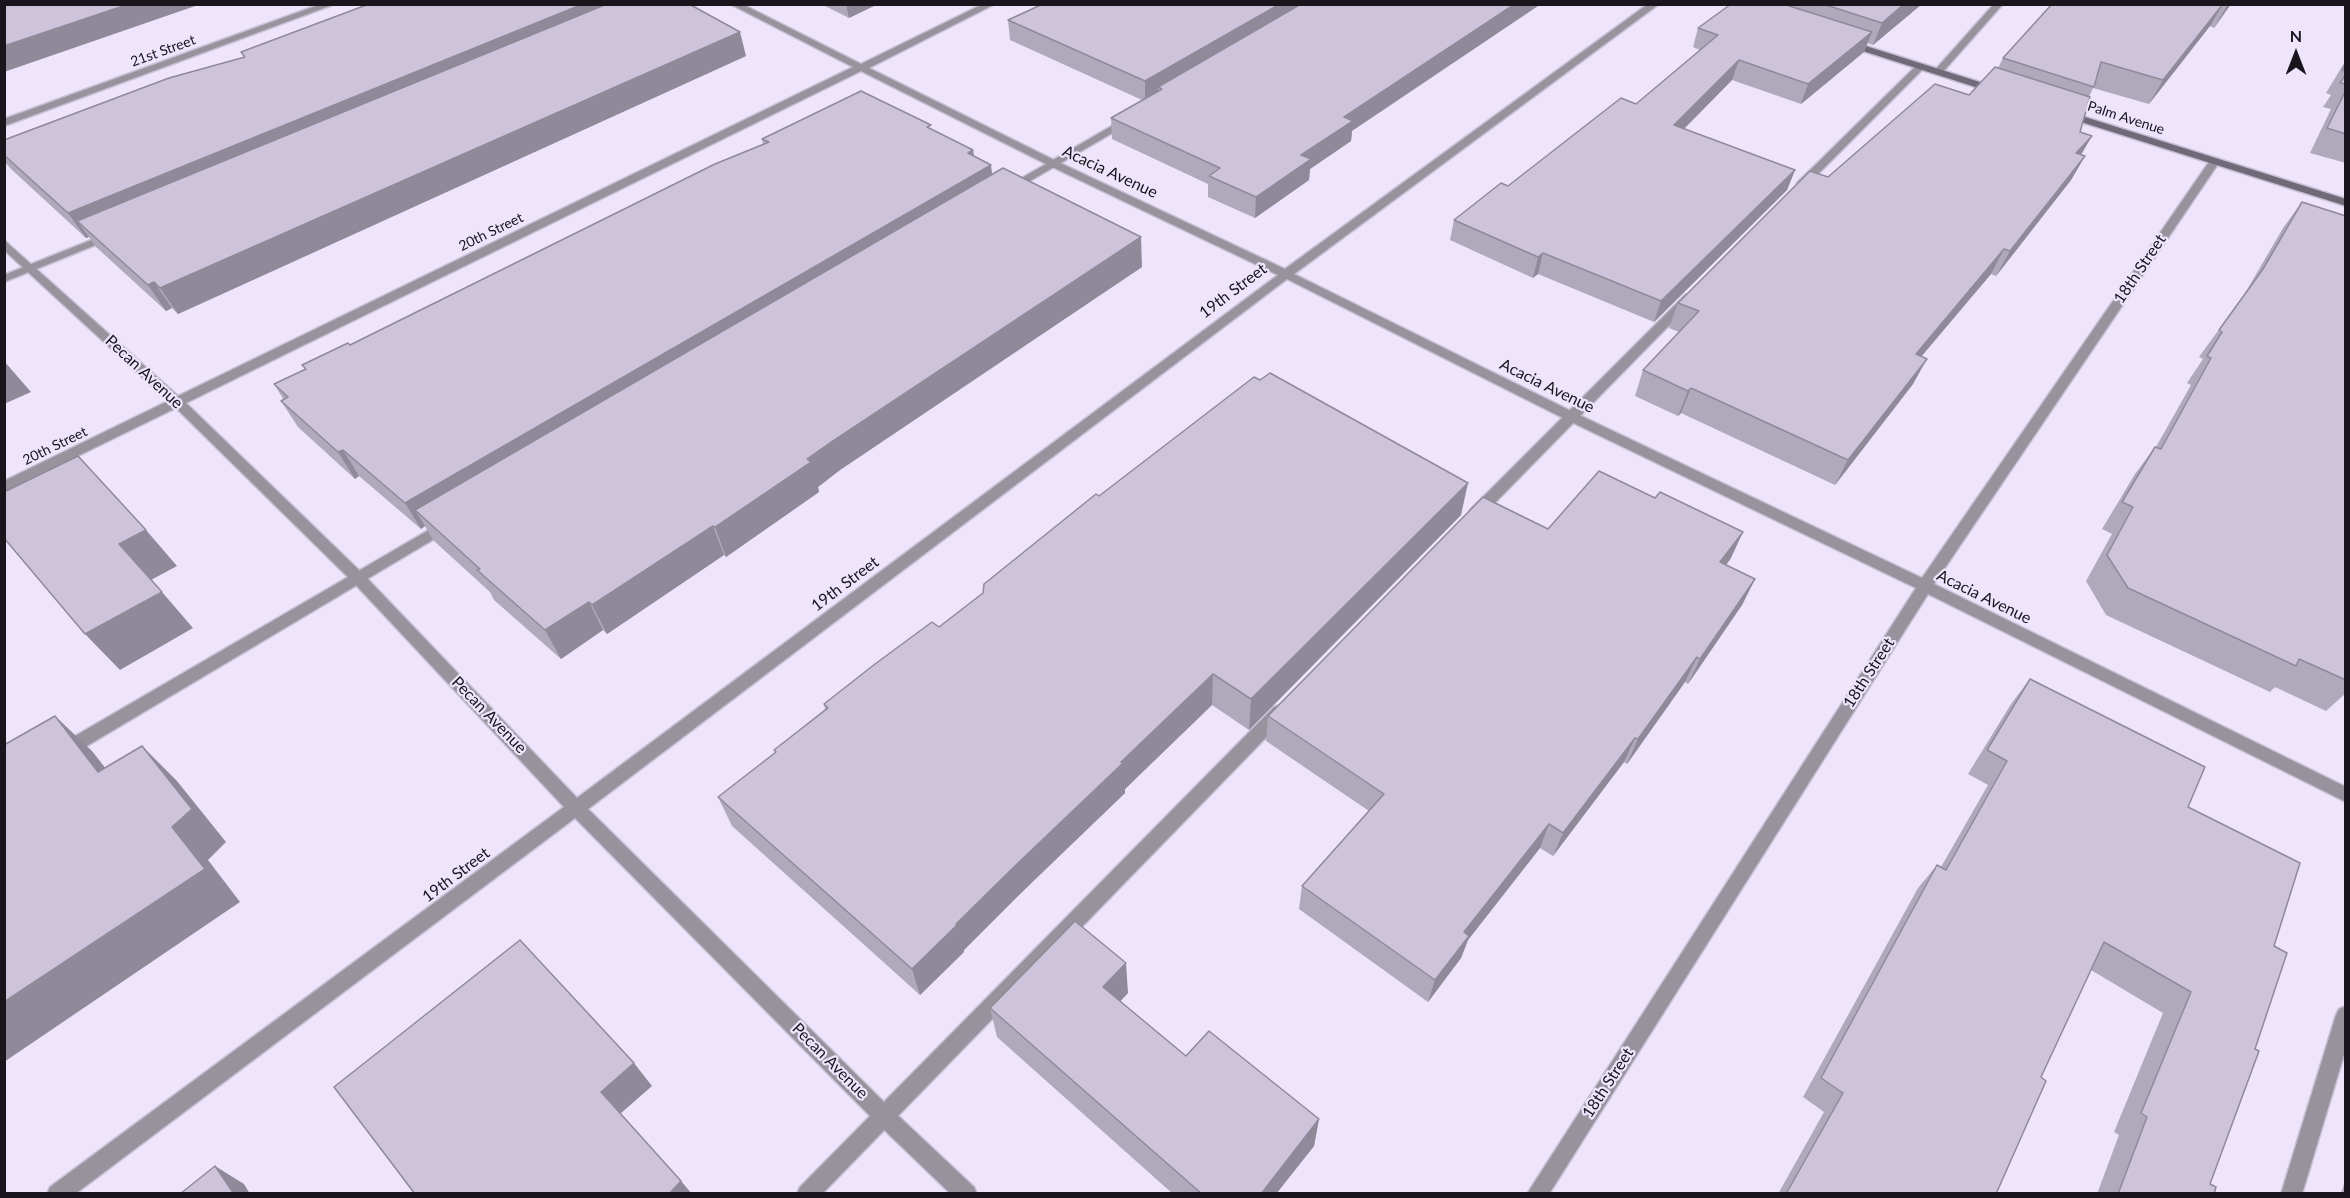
<!DOCTYPE html>
<html>
<head>
<meta charset="utf-8">
<style>
	body { margin:0 }
	#map { position:relative; width:2350px; height:1198px; overflow:hidden; background:#eee4fc; font-family:Lato,sans-serif }
	canvas { display:block }
	.frame { position:absolute; inset:0; border:6px solid #18151d; pointer-events:none }
	.north { position:absolute; left:2266px; top:24px; width:60px; height:60px; -webkit-text-stroke:4px #eee4fc; paint-order:stroke; rotate:0deg; font-size:16px; font-weight:700; line-height:24px; text-align:center; color:#18151d }
	.north::after { content:''; display:block; margin:auto; width:21px; height:27px; background:#18151d; clip-path:polygon(50% 0,100% 100%,50% 72%,0 100%) }
</style>
</head>
<body>
<div id="map">
<canvas width="2350" height="1198"></canvas>
<div class="frame"></div>
<div class="north">N</div>
</div>
<script>
const ctx = document.querySelector('canvas').getContext('2d');
ctx.lineJoin = 'round';
function poly(rows) {
  const path = new Path2D();
  for (const r of rows) {
    path.moveTo(r[0], r[1]);
    for (let i = 2; i < r.length; i += 2) path.lineTo(r[i], r[i + 1]);
  }
  return path;
}
function stroke(path, color, width, dash) {
  ctx.strokeStyle = color;
  ctx.lineWidth = width;
  ctx.lineCap = dash ? 'butt' : 'round';
  ctx.setLineDash(dash || []);
  ctx.stroke(path);
}
function paint(path, color) {
  ctx.fillStyle = color;
  ctx.fill(path, 'evenodd');
}
function write(font, color, halo, rows, align = 'center') {
  ctx.font = font + ' Lato,sans-serif';
  ctx.lineWidth = 4.5;
  ctx.setLineDash([]);
  ctx.textBaseline = 'middle';
  ctx.strokeStyle = halo;
  ctx.fillStyle = color;
  for (const [text, x, y, turn = 0] of rows) {
    ctx.save();
    ctx.translate(x, y);
    ctx.rotate((+turn || 0) * Math.PI / 180);
    ctx.textAlign = isNaN(turn) ? turn : align;
    if (halo) ctx.strokeText(text, 0, 0);
    ctx.fillText(text, 0, 0);
    ctx.restore();
  }
}
const lane = poly([
	[1917,65,1925,67,1805,187,1797,187,1797,183,1917,65],
	[1129,116,1134,119,1133,121,1011,192,1003,192,1001,190,1129,116],
	[109,233,115,236,113,238,4,282,4,275,109,233],
	[1689,294,1695,298,1693,301,1481,517,1471,517,1469,513,1471,509,1685,295,1689,294],
	[446,520,453,525,451,529,70,756,64,758,58,756,56,751,58,746,446,520],
	[1280,705,1286,707,1288,712,1286,717,822,1194,797,1194,800,1187,1274,707,1280,705],
	[2346,1006,2346,1048,2302,1194,2281,1194,2336,1015,2339,1009,2346,1006]
]);
const street = poly([
	[321,4,335,4,4,126,4,119,321,4],
	[730,4,742,4,861,64,983,4,995,4,869,68,1056,161,1285,269,1648,4,1659,4,1294,274,1575,413,1922,578,2211,159,2219,159,2220,161,1934,584,2346,787,2346,802,1928,594,1549,1194,1527,1194,1916,588,1565,419,1287,279,588,809,891,1109,974,1187,977,1194,951,1194,877,1123,575,818,75,1194,47,1194,50,1187,564,807,353,582,176,408,4,492,4,481,168,401,4,250,4,240,178,396,853,67,730,4],
	[861,71,1048,165,1278,275,577,798,363,574,186,403,861,71],
	[1994,4,2003,4,1941,74,1935,74,1935,70,1994,4]
]);
const secondary = poly([
	[1847,40,2002,89,2003,91,1994,93,1844,45,1842,43,1847,40],
	[2066,111,2346,199,2346,206,2062,116,2061,114,2066,111]
]);
const wall = poly([
	[821,4,878,4,849,18],
	[1731,4,1922,4,1873,45,1867,43,1864,52,1801,104,1732,80,1684,129,1795,170,1787,190,1654,322,1538,274,1533,278,1450,240,1454,220,1636,104,1700,50,1693,47,1698,28],
	[2052,4,2231,4,2214,28,2210,26,2149,104,2093,88,2089,97,2080,132,2081,155,2085,156,2071,180,1996,276,1991,274,1922,356,1913,384,1835,485,1681,413,1678,416,1635,396,1643,370,1679,332,1669,328,1678,303,1828,177,1969,95,1998,68,2003,58],
	[1008,20,1352,131,1351,141,1310,169,1309,180,1255,218,1208,197,1208,184,1112,139,1111,118,1142,100,1010,40],
	[241,52,746,56,178,314,172,308,166,311,95,246,89,237,86,238,11,169,4,161,4,140,244,57],
	[2346,60,2346,163,2310,153,2331,109,2323,107,2331,95,2326,93],
	[932,130,973,150,974,157,992,175,1142,267,840,470,818,487,819,492,726,557,724,555,607,634,603,630,561,659,494,600,490,592,433,540,425,526,421,529,359,476,355,479,298,427,281,401,284,400,274,384,305,369,302,365,350,345,763,144,762,139],
	[2302,202,2346,216,2346,693,2326,711,2275,687,2270,692,2106,615,2086,581,2112,534,2102,529,2135,474,2155,447,2156,447,2191,385,2187,383,2203,359,2199,357,2244,295,2283,228],
	[1099,496,1461,515,1249,730,1212,705,1125,789,1125,793,1022,892,964,950,964,952,920,995,732,826,718,797,775,753,774,750,825,709,824,704,939,627,983,593],
	[1548,529,1731,558,1726,565,1755,579,1742,605,1688,684,1685,682,1627,764,1624,762,1553,856,1540,848,1468,940,1461,958,1428,1002,1299,909,1302,886,1369,811,1266,741,1268,716],
	[2030,679,2188,807,2274,946,2210,1184,2214,1194,2097,1194,2119,1135,2114,1132,2163,1013,2091,970,2041,1077,1996,1194,1778,1194,1824,1112,1803,1097,1918,888,1937,865,1941,867,1988,785,1968,774,2011,704],
	[1128,993,1120,1001,1186,1056,1319,1119,1314,1146,1276,1194,1173,1194,997,1037,990,1008],
	[2346,1177,2346,1194,2341,1194]
]);
const shadedWall = poly([
	[129,4,201,4,4,72,4,46],
	[583,4,647,4,77,221,89,237,86,238,68,213],
	[846,4,878,4,849,18],
	[1280,4,1314,4,1158,87,1158,95,1145,102,1145,81],
	[1515,4,1541,4,1352,131,1351,141,1310,169,1309,180,1255,218,1256,197,1301,155,1344,117],
	[1904,4,1922,4,1873,45,1882,23],
	[2223,4,2210,26,2149,104,2163,80],
	[2228,4,2231,4,2214,28],
	[740,32,746,56,178,314,160,288],
	[1872,32,1864,52,1801,104,1808,84],
	[1739,60,1732,80,1668,145,1674,125],
	[2092,136,2078,160,2076,153],
	[973,150,976,173,991,165,994,190,415,510,425,526,421,529,405,503],
	[2085,156,2071,180,1996,276,2010,251],
	[1795,170,1787,190,1654,322,1661,301],
	[1141,237,1142,267,840,470,818,487,819,492,726,557,715,527,833,441],
	[2004,249,1991,274,1902,379,1916,354],
	[1543,253,1538,274,1533,278,1538,257],
	[154,282,172,308,166,311,148,285],
	[1927,359,1913,384,1835,485,1848,460],
	[4,361,31,392,4,404],
	[1691,388,1681,413,1678,416,1688,391],
	[343,450,359,476,355,479,338,452],
	[1468,483,1461,515,1249,730,1251,699],
	[713,526,724,555,607,634,592,605],
	[146,530,177,566,151,580,119,544],
	[1743,532,1731,558,1709,588,1720,562],
	[1755,579,1742,605,1688,684,1700,659],
	[162,592,193,628,120,670,85,634],
	[589,602,603,630,561,659,545,630],
	[1697,657,1685,682,1627,764,1638,739],
	[1213,674,1212,705,1125,789,1125,793,1022,892,964,950,964,952,920,995,912,969,956,924,1121,762],
	[55,716,92,751,135,806,98,772],
	[1635,738,1624,762,1553,856,1563,833],
	[142,746,177,781,226,842,208,860,240,902,4,1062,4,1002,172,827],
	[1549,824,1540,848,1468,940,1461,958,1428,1002,1435,980,1464,932],
	[1126,963,1128,993,1106,1017,1103,987],
	[634,1063,652,1086,620,1114,601,1092],
	[1319,1119,1314,1146,1276,1194,1261,1194],
	[215,1166,244,1184,250,1194,234,1194],
	[681,1181,692,1194,669,1194]
]);
const building = poly([
	[4,4,129,4,4,46,4,4],
	[369,4,583,4,68,213,4,155,4,140,169,78,245,57,241,52,369,4],
	[607,4,689,4,740,32,160,288,154,282,148,285,77,221,607,4],
	[1043,4,1280,4,1145,81,1008,20,1043,4],
	[1301,4,1515,4,1344,117,1353,121,1301,155,1311,159,1256,197,1209,176,1220,168,1111,118,1162,89,1158,87,1301,4],
	[1731,4,1783,4,1872,32,1808,84,1739,60,1674,125,1795,170,1661,301,1543,253,1538,257,1454,220,1501,183,1508,186,1621,98,1636,104,1718,35,1698,28,1731,4],
	[1823,4,1904,4,1882,23,1823,4],
	[2052,4,2223,4,2163,80,2101,62,2094,87,2003,58,2052,4],
	[2346,64,2346,71,2342,70,2346,64],
	[1995,67,2090,97,2080,132,2092,136,2076,153,2085,156,2010,251,2004,249,1916,354,1927,359,1848,460,1691,388,1688,391,1643,370,1699,311,1678,303,1810,171,1828,177,1935,84,1969,95,1995,67],
	[2346,74,2346,84,2340,83,2346,74],
	[2346,90,2346,134,2327,128,2346,90],
	[861,91,931,125,927,127,973,150,968,153,991,165,405,503,343,450,338,452,281,401,288,397,274,384,306,369,302,365,348,343,350,345,715,164,769,142,762,139,861,91],
	[1003,168,1141,237,833,441,807,459,811,462,715,527,713,526,592,605,589,602,545,630,477,570,480,569,415,510,1003,168],
	[2302,202,2346,216,2346,680,2299,659,2296,666,2128,588,2107,555,2133,507,2122,502,2155,447,2161,449,2211,358,2207,356,2222,332,2219,330,2263,269,2302,202],
	[1270,373,1468,483,1251,699,1213,674,1121,762,1123,763,1017,864,956,924,957,925,912,969,718,797,776,752,774,750,828,708,824,704,875,664,932,622,939,627,983,593,984,584,1096,494,1099,496,1254,377,1260,380,1270,373],
	[78,456,146,530,119,544,162,592,85,634,4,538,4,492,78,456],
	[1599,471,1655,498,1660,492,1743,532,1720,562,1755,579,1700,659,1697,657,1638,739,1635,738,1563,833,1549,824,1464,932,1469,936,1435,980,1302,886,1384,794,1268,716,1483,497,1548,529,1599,471],
	[2030,679,2205,767,2188,807,2300,863,2274,946,2287,953,2255,1049,2259,1051,2210,1184,2216,1187,2214,1194,2118,1194,2147,1117,2141,1113,2191,992,2104,942,2041,1077,2046,1081,1996,1194,1786,1194,1843,1093,1821,1078,1937,865,1946,870,2007,761,1987,750,2030,679],
	[55,716,98,772,142,746,192,809,172,827,205,869,4,1002,4,745,55,716],
	[1075,921,1126,963,1103,987,1186,1056,1209,1031,1319,1119,1261,1194,1202,1194,990,1008,1075,921],
	[520,940,634,1063,601,1092,681,1181,669,1194,415,1194,334,1087,520,940],
	[215,1166,234,1194,180,1194,215,1166]
]);
const farStreetnames = [
	["21st Street",163,51,-20],
	["Palm Avenue",2126,118,18],
	["20th Street",491,232,-26],
	["20th Street",55,446,-26]
];
const streetNames = [
	["Acacia Avenue",1110,172,25],
	["18th Street",2140,269,-56],
	["19th Street",1233,291,-37],
	["Pecan Avenue",144,372,43],
	["Acacia Avenue",1547,386,26],
	["19th Street",845,584,-37],
	["Acacia Avenue",1984,597,26],
	["18th Street",1869,673,-57],
	["Pecan Avenue",489,715,46],
	["19th Street",456,875,-37],
	["Pecan Avenue",830,1061,45],
	["18th Street",1608,1083,-57]
];
stroke(lane, '#c7bfd4', 3);
stroke(street, '#c7bfd4', 3);
stroke(secondary, '#c7bfd4', 3);
paint(lane, '#97939d');
paint(street, '#97939d');
paint(secondary, '#706a78');
paint(wall, '#b0a9bc');
paint(shadedWall, '#908999');
paint(building, '#cdc4db');
stroke(building, '#908999', 1.5);
write('14px', '#18151d', '#eee4fc', farStreetnames);
write('16px', '#18151d', '#eee4fc', streetNames);
</script>
</body>
</html>
